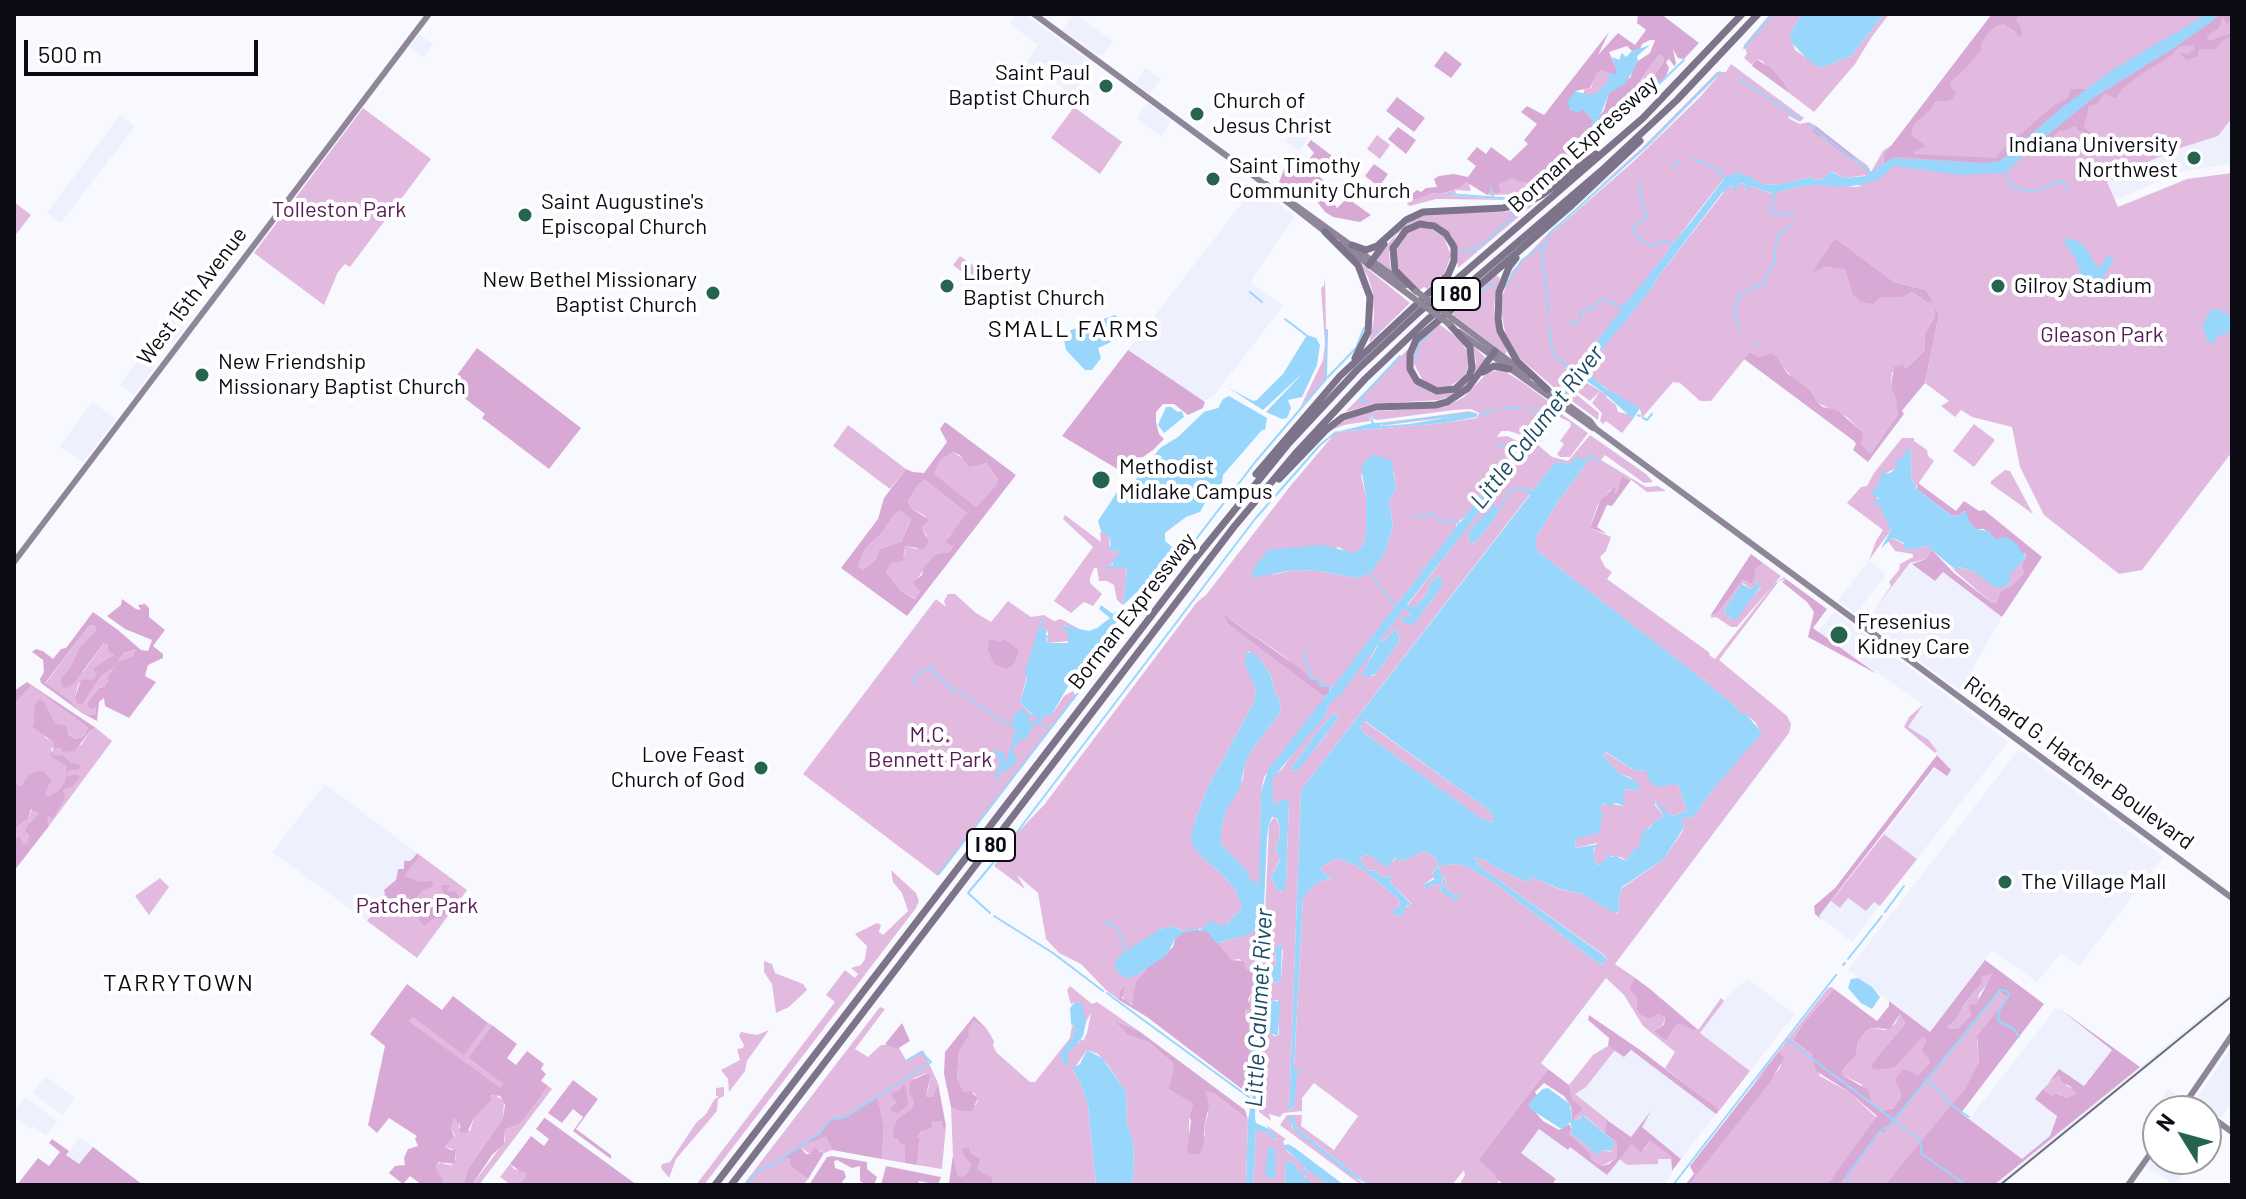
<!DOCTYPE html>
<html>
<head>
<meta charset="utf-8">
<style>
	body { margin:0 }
	#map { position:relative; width:2246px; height:1199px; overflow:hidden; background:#f8f9fe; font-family:Barlow,sans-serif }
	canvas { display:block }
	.frame { position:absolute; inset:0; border:16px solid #0b0b13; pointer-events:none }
	.north { position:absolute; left:2142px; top:1095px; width:80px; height:80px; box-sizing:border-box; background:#fff; border:2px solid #9d9da1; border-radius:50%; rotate:307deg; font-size:22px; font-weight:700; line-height:32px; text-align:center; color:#0b0b13 }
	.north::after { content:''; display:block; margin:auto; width:28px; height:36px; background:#26644f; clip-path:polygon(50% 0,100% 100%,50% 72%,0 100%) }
	.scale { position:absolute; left:24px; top:40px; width:234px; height:36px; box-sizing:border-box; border:4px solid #0b0b13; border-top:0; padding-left:10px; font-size:24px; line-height:28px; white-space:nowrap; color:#0b0b13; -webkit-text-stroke:6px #fff; paint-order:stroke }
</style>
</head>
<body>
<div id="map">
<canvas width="2246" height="1199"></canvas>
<div class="frame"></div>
<div class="north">N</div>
<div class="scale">500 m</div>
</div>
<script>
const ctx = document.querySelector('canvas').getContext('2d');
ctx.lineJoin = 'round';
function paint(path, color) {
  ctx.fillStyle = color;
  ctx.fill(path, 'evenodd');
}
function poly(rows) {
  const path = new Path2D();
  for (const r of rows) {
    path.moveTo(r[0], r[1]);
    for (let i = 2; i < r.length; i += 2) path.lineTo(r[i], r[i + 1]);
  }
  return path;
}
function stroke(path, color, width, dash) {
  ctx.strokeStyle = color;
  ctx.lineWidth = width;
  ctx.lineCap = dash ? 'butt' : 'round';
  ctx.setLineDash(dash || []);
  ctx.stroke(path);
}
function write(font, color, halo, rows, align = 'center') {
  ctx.font = font + ' Barlow,sans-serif';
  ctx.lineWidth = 8;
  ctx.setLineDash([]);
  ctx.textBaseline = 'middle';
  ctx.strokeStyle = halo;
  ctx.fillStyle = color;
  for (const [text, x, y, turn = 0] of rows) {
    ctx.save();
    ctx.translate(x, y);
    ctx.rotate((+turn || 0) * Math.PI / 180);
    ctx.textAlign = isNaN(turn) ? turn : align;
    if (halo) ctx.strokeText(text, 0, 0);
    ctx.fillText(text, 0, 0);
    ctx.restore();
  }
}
const built = poly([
	[1017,14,1025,14,1093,64,1093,67,1072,95,1027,62,1038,45,1010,24],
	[1074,14,1113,41,1102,56,1097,55,1062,30],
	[419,34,433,44,424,57,410,47],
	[1146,68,1161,79,1150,94,1135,83],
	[1147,103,1171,121,1162,137,1137,118],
	[1307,112,1321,122,1299,151,1285,141],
	[120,115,135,126,61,223,47,213],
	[2232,118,2232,164,2183,171,2115,200,2107,182,2171,151,2218,136],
	[1255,186,1295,216,1250,282,1283,306,1212,398,1201,402,1128,350],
	[170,318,184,329,173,343,159,332],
	[142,355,156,365,134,395,120,385],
	[92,402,116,419,83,462,60,446],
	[1869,560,1886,575,1856,614,1838,601],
	[1911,563,1935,581,1943,572,2002,617,1960,691,1865,621],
	[1834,611,2008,742,1917,859,1884,834,1943,759,1935,753,1937,750,1929,740,1907,727,1923,704,1818,632],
	[2019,749,2163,857,2079,966,2061,953,2037,982,1992,950,1930,1032,1848,970],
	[325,784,417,853,367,921,272,852],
	[1848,898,1874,902,1880,906,1852,942,1819,916,1831,901,1840,908],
	[1747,979,1795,1014,1750,1071,1700,1033,1728,995],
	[2232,992,2232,998,2003,1185,1994,1185],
	[2056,1008,2112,1050,2084,1086,2059,1069,2057,1116,2050,1136,2022,1159,1969,1119],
	[2232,1046,2232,1104,2220,1118,2196,1099],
	[1615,1050,1624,1057,1630,1050,1716,1114,1681,1159,1641,1126,1651,1112,1631,1137,1575,1094,1586,1087],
	[45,1077,75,1098,62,1115,33,1093],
	[2168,1089,2179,1097,2180,1101,2173,1111,2161,1111,2156,1107],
	[25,1097,57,1121,46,1136,33,1126,30,1129,14,1117,14,1111],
	[1539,1129,1567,1150,1570,1147,1607,1174,1619,1159,1627,1165,1657,1164,1658,1159,1671,1159,1672,1173,1664,1185,1555,1185,1553,1183,1556,1179,1520,1153],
	[80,1137,93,1147,79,1165,66,1155],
	[2158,1150,2158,1159,2194,1159,2175,1185,2146,1167]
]);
const green = poly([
	[1770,14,1802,14,1790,33,1795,50,1821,68,1851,56,1884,14,1889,14,1871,38,1855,64,1814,112,1789,93,1784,83,1762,61,1756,59,1752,65,1744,58,1747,53,1744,45],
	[1992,14,2232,14,2232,118,2218,136,2171,151,2107,182,2118,207,2187,179,2232,173,2232,452,2142,570,2119,574,2044,515,2020,467,2012,427,1972,417,1961,410,1955,417,1941,406,1949,401,1925,383,1939,314,1935,309,1935,316,1925,333,1925,350,1908,367,1892,372,1891,387,1898,401,1896,406,1898,414,1870,454,1860,444,1862,433,1859,429,1847,417,1818,403,1811,391,1794,379,1770,353,1759,357,1750,352,1711,401,1700,401,1680,383,1673,382,1642,418,1640,409,1627,403,1588,375,1592,373,1594,365,1592,362,1599,352,1653,287,1655,281,1727,188,1743,183,1746,185,1744,190,1750,186,1773,194,1796,187,1822,184,1856,187,1860,186,1868,175,1844,178,1831,171,1824,179,1815,180,1811,177,1777,185,1761,184,1745,175,1725,177,1679,236,1672,244,1669,242,1671,246,1666,254,1594,345,1574,370,1570,367,1573,372,1563,388,1560,386,1558,391,1517,356,1506,337,1501,311,1502,297,1512,271,1559,222,1548,236,1634,161,1699,98,1721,73,1644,148,1573,209,1642,148,1717,72,1726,72,1731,64,1804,118,1800,122,1789,116,1788,118,1800,124,1809,122,1816,126,1813,130,1817,135,1824,138,1854,160,1853,155,1860,160,1870,167,1860,165,1871,172,1883,151,1892,145],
	[1835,238,1894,282,1926,290,1927,302,1912,292,1903,297,1881,297,1877,300,1852,293,1845,268,1821,267],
	[1659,55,1663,57,1664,61,1652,78,1651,86,1654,89,1634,107,1628,105,1627,100],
	[1602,70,1611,73,1611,77,1598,101,1583,94,1585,89,1591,88,1596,73],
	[1074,107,1122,142,1100,174,1051,138],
	[363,108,431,159,350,267,345,264,338,272,324,305,254,253],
	[1377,135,1390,145,1380,159,1367,149],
	[1559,164,1563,166,1559,172,1530,194,1487,195,1489,190,1498,194,1501,191,1499,185,1512,176],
	[1466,182,1469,184,1471,191,1455,190,1456,193,1448,195,1512,200,1436,199,1410,206,1407,204,1409,199,1433,193,1442,194,1462,187],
	[14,202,31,215,14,237],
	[1534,204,1458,268,1457,249,1452,236,1441,226,1428,221,1410,224,1396,235,1389,252,1391,270,1378,261,1378,257,1399,230,1417,217,1431,213,1505,212],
	[1422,227,1431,229,1444,237,1451,256,1444,274,1427,289,1424,287,1420,290,1399,269,1395,252,1399,242,1405,233],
	[960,256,982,272,975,282,953,265],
	[1358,261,1410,303,1369,343,1374,318,1373,293,1368,277],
	[1496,275,1500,278,1494,305,1495,323,1507,352,1505,354,1452,314],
	[1325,278,1327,377,1300,408,1323,360,1325,343,1321,288,1324,286],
	[1439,324,1458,338,1468,352,1469,366,1464,377,1449,387,1437,388,1423,381,1414,364,1413,356,1418,343],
	[1473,346,1486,358,1467,384,1454,395,1439,400,1374,404,1345,412,1409,348,1407,358,1413,380,1419,386,1435,394,1452,393,1473,371,1476,362],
	[1497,370,1504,371,1522,382,1548,401,1550,407,1541,411,1543,415,1527,437,1509,431,1501,431,1497,437,1507,436,1522,443,1512,448,1513,454,1500,472,1464,518,1457,522,1456,528,1423,570,1421,569,1422,572,1335,685,1331,688,1320,686,1318,681,1311,679,1285,657,1227,617,1228,624,1320,690,1326,698,1264,777,1261,792,1260,884,1250,880,1247,872,1221,844,1221,830,1227,808,1243,779,1244,767,1251,751,1279,714,1281,705,1274,690,1271,676,1261,660,1248,651,1256,689,1254,702,1207,789,1194,823,1194,837,1200,855,1223,875,1236,891,1242,907,1226,925,1184,931,1173,926,1160,929,1154,935,1139,974,1145,970,1136,981,1133,1004,1126,1003,1121,994,1119,1000,1106,990,1081,964,1059,953,1046,939,1038,893,1017,875,1025,889,994,866,1018,832,1044,805,1197,602,1206,595,1292,484,1336,432,1444,423,1477,418,1479,413,1471,409,1454,410,1378,420,1373,419,1372,415,1369,417,1370,421,1344,425,1329,431,1347,419,1365,412,1445,407,1464,397,1487,373],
	[1391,466,1394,473,1396,487,1389,502,1393,526,1385,552,1370,573,1356,578,1319,571,1294,570,1271,575,1339,547,1348,553,1355,553,1363,545,1366,534,1366,496,1361,475],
	[1580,379,1607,395,1606,397,1616,405,1618,412,1628,414,1633,419,1622,433,1606,421,1603,424,1600,421,1602,413,1592,403,1600,391,1590,401,1579,393,1577,395,1599,413,1598,420,1565,396],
	[1556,410,1588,433,1570,457,1560,457,1557,454,1564,444,1560,441,1571,426,1570,422,1559,417,1538,445,1552,457,1568,461,1590,435,1646,474,1653,482,1644,483,1605,455,1601,460,1646,487,1658,486,1666,491,1647,492,1630,479,1620,478,1617,492,1612,496,1616,489,1611,489,1597,506,1590,528,1611,537,1606,551,1600,557,1605,567,1612,572,1607,579,1710,653,1709,655,1715,659,1774,584,1784,577,1786,579,1779,581,1719,660,1787,716,1791,724,1789,733,1615,964,1634,977,1629,990,1637,998,1636,1009,1640,1015,1650,1019,1658,1014,1665,1017,1663,1025,1653,1031,1666,1041,1675,1027,1680,1024,1699,1029,1721,998,1724,1001,1700,1033,1750,1071,1719,1111,1665,1068,1675,1052,1643,1026,1624,995,1606,978,1541,1063,1548,1069,1478,1160,1496,1174,1494,1177,1499,1181,1496,1185,1459,1185,1465,1175,1464,1170,1452,1185,1369,1185,1301,1132,1295,1126,1295,1118,1289,1117,1292,1128,1365,1185,1361,1185,1280,1125,1287,1115,1302,1115,1301,1126,1334,1150,1358,1116,1314,1083,1302,1098,1302,1111,1283,1113,1280,1117,1269,1114,1271,1121,1259,1112,1257,1098,1269,824,1275,816,1280,827,1279,840,1276,849,1280,859,1271,877,1277,890,1281,892,1286,880,1289,801,1282,799,1274,806,1270,784,1274,775,1282,769,1302,741,1326,715,1327,707,1378,643,1362,675,1373,676,1376,674,1400,640,1397,634,1398,630,1396,629,1382,642,1380,640,1405,607,1411,615,1404,617,1402,622,1412,625,1425,609,1440,589,1442,581,1439,576,1431,581,1427,594,1417,605,1411,608,1407,606,1487,501,1490,501,1489,499,1509,473,1514,472,1513,466,1535,449,1537,445,1533,440],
	[1589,454,1601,461,1591,457,1557,503,1536,537,1536,550,1703,680,1705,679,1704,681,1736,707,1738,713,1745,714,1755,722,1761,733,1713,789,1694,817,1681,818,1684,826,1682,832,1664,859,1622,888,1618,901,1620,909,1617,914,1582,894,1559,889,1532,877,1527,882,1498,869,1485,860,1473,857,1482,868,1604,955,1607,960,1604,964,1596,962,1499,886,1467,866,1453,864,1440,866,1438,870,1446,881,1444,887,1456,896,1462,894,1455,899,1440,891,1443,879,1440,877,1439,883,1434,886,1430,884,1425,888,1423,885,1433,878,1437,881,1432,873,1438,865,1436,858,1424,851,1402,861,1396,858,1388,867,1369,855,1359,857,1368,871,1377,870,1380,876,1388,878,1393,873,1390,882,1412,904,1407,907,1406,905,1403,914,1399,917,1393,914,1393,910,1399,907,1400,900,1361,868,1338,858,1324,865,1320,869,1333,881,1329,879,1316,883,1303,897,1295,1050,1294,1067,1298,1072,1294,1084,1294,1106,1289,1111,1301,790,1530,494,1522,488,1532,491,1556,462,1570,464,1576,458,1585,460],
	[1493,508,1498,508,1495,518,1476,542,1470,543,1468,535,1472,527],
	[1332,715,1336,714,1338,718,1319,744,1296,771,1290,770,1316,733],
	[1281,945,1283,951,1281,978,1278,983,1272,982,1271,972,1276,964,1275,955,1277,946],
	[1278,1000,1279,1033,1278,1036,1274,1036,1271,1033,1269,1015,1271,1001],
	[1470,411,1474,414,1380,426,1385,423],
	[1974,424,1995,440,1974,467,1953,451],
	[848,425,906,469,890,489,833,446],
	[1902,438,1914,438,1914,441,1927,450,1928,456,1934,461,1916,487,1912,480,1910,447,1895,469,1883,474,1876,496,1891,530,1869,560,1876,541,1883,530,1847,503,1861,487,1867,486,1874,473],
	[953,452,964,459,986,463,998,479,996,485,976,507,933,474,938,461],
	[2005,470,2010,471,2033,514,1991,484,1991,481],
	[925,480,967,513,961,524,948,537,953,546,950,553,936,554,913,584,920,592,916,599,901,591,886,572,890,563,904,557,905,546,917,549,927,536,922,527,925,516,911,508,908,501,919,484],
	[901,511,911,518,901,542,879,549,876,559,863,570,858,566,865,549,881,534,895,514],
	[1065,515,1101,542,1100,532,1104,532,1109,536,1110,550,1114,549,1114,555,1117,550,1121,552,1109,568,1125,568,1127,572,1123,605,1117,600,1114,585,1107,581,1099,581,1097,568,1094,568,1090,578,1090,583,1102,594,1093,606,1084,602,1071,613,1054,601,1093,547,1063,519],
	[1892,538,1904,544,1908,550,1927,546,1932,550,1926,559,1910,563,1877,606,1891,586,1889,582,1899,570,1900,564,1913,557,1913,554,1895,551,1888,541],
	[2023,556,2026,559,2024,573,2011,586,2001,591,1996,603,1992,603,1949,566,1955,570,1958,567,1973,571,1990,583],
	[1763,563,1781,576,1737,627,1731,627,1716,617,1710,618,1741,580,1751,584,1756,569],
	[1743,583,1751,589,1757,583,1761,587,1733,620,1725,614,1726,607],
	[948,594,955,594,976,613,991,622,1008,601,1031,617,1044,615,1054,621,1061,619,1081,630,1062,625,1068,632,1070,641,1047,643,1048,633,1046,628,1044,631,1041,628,1041,620,1020,703,1031,714,1043,719,1045,714,1053,713,1064,696,1073,691,1076,696,938,876,803,774,936,599,946,607,944,601],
	[90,625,95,626,96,630,79,648,69,669,61,677,83,672,105,642,114,655,94,679,81,681,78,685,75,697,82,705,102,675,114,668,124,653,136,650,135,656,119,661,106,678,108,681,104,687,99,688,87,703,96,706,96,715,88,715,78,709,71,701,45,684],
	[31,686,88,728,84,736,75,739,56,724,45,703,33,721,46,738,52,741,55,745,51,749,53,756,54,747,81,745,90,731,96,728,112,741,49,826,46,818,49,816,52,819,67,777,66,773,72,763,64,756,54,757,66,766,65,781,59,790,49,796,45,794,37,771,21,786,14,783,14,704],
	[1923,705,1908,727,1929,740,1937,751,1935,753,1904,727,1909,717],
	[1364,721,1486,808,1492,815,1494,823,1480,818,1364,733,1360,726],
	[1605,752,1635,771,1646,770,1671,784,1678,784,1687,811,1672,816,1659,807,1655,800,1655,805,1664,816,1653,823,1642,836,1638,850,1634,849,1626,861,1621,857,1608,856,1600,865,1596,863,1593,853,1597,843,1576,848,1575,839,1599,823,1603,814,1599,807,1607,803,1624,806,1624,791,1628,789,1638,791,1631,778,1619,773,1605,758,1603,753],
	[32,809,39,814,29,834,29,843,23,846,19,842,19,835,14,840,14,829,28,819],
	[1884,834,1917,859,1880,906,1874,902,1866,911,1848,898,1840,908,1831,901],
	[417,853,467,890,417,958,367,921],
	[891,870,916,893,919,901,916,908,704,1185,696,1185,835,1002,826,995,845,970,855,978,858,974,851,968,861,965,865,959,867,946,855,934,877,923,881,925,879,932,883,935,908,911,902,893,893,882],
	[160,878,169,887,149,915,135,896],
	[1257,928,1257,953,1255,973,1247,969,1240,959,1232,960,1216,943,1245,936],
	[764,961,772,964,775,973,803,984,807,990,789,1007,776,1013,772,984,764,972],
	[1992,972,1995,975,1979,994,1978,1001,1971,1010,1971,1015,1957,1029,1949,1029,1948,1027,1957,1018,1965,1003,1982,983,1980,977],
	[1070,986,1092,1004,1097,1002,1139,1031,1113,1020,1125,1032,1148,1042,1173,1063,1193,1103,1189,1117,1189,1145,1205,1136,1204,1127,1208,1114,1206,1090,1215,1094,1248,1120,1246,1185,1132,1185,1134,1171,1133,1140,1127,1124,1126,1091,1107,1064,1098,1054,1087,1050,1073,1070,1082,1087,1088,1106,1096,1185,993,1185,992,1177,977,1169,965,1151,971,1165,966,1174,960,1177,958,1175,953,1155,951,1107,976,1105,978,1099,974,1093,964,1092,957,1078,959,1051,969,1027,974,1019,987,1029,994,1041,993,1046,997,1053,1030,1082,1035,1082,1070,1038,1072,1026,1075,1028,1072,1039,1078,1044,1081,1039,1083,1041,1087,1033,1091,1013,1086,1022,1075,1002,1071,1004,1070,1001,1067,990],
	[1832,987,1834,989,1805,1021,1793,1040,1812,1054,1820,1076,1849,1092,1877,1118,1827,1185,1689,1185,1780,1068,1781,1064,1776,1058,1752,1085,1828,988],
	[1252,991,1255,991,1254,1003,1250,1049,1248,1040,1250,1027,1245,1016],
	[1999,991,2009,998,1977,1040,1979,1061,1964,1090,1923,1142,1885,1185,1840,1185,1879,1132,1884,1133],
	[880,1007,885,1009,855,1049,868,1057,881,1045,891,1045,899,1048,906,1060,923,1050,938,1083,933,1098,926,1097,929,1085,927,1073,914,1078,911,1095,914,1102,911,1109,898,1118,896,1140,903,1142,905,1146,905,1163,882,1159,884,1127,876,1097,846,1117,830,1120,814,1141,826,1137,832,1150,824,1153,820,1150,812,1151,810,1154,800,1147,790,1158,790,1166,808,1179,803,1185,743,1185],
	[1900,1014,1905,1024,1872,1064,1923,1035,1926,1041,1921,1050,1930,1062,1918,1075,1909,1072,1901,1091,1901,1097,1893,1108,1882,1111,1872,1104,1861,1084,1844,1076,1842,1071,1850,1062,1857,1050,1858,1042,1866,1031,1871,1028,1885,1030,1895,1024],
	[412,1016,464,1054,488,1023,492,1025,468,1058,503,1084,500,1089,409,1021],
	[769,1030,747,1061,745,1071,729,1092,728,1079,721,1070,740,1060,737,1049,743,1048,744,1045,739,1036,741,1032,757,1035],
	[1608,1046,1615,1050,1586,1087,1575,1094,1608,1120,1605,1133,1617,1143,1617,1158,1602,1166,1591,1159,1569,1134,1570,1132,1597,1155,1603,1150,1611,1152,1614,1141,1585,1116,1580,1117,1578,1120,1572,1120,1581,1111,1573,1100,1569,1085,1593,1055],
	[2059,1074,2067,1086,2075,1090,2076,1095,2067,1098,2057,1093,2052,1096,2043,1089],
	[547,1085,552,1089,479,1185,472,1185,505,1141,505,1130,521,1123],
	[724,1087,724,1096,718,1099,717,1111,676,1159,669,1178,661,1168,662,1164,670,1162,696,1123,706,1114,714,1100,719,1096,716,1096,716,1088],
	[494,1094,504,1101,503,1118,468,1169,463,1185,445,1185,435,1170,435,1165,442,1162,444,1164,452,1165,456,1159,456,1150,445,1147,455,1136,451,1127,453,1118,460,1123,459,1128,470,1131,474,1118],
	[931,1121,943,1121,946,1126,942,1169,917,1165,920,1140,916,1139],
	[1266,1125,1286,1139,1283,1141,1287,1151,1304,1166,1305,1173,1309,1170,1328,1185,1315,1185,1305,1179,1304,1174,1300,1174,1294,1163,1286,1161,1285,1185,1253,1185,1256,1129,1266,1132,1275,1140,1277,1139],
	[1650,1141,1671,1155,1671,1159,1658,1159,1658,1164,1627,1165,1619,1159,1632,1144,1644,1150],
	[510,1164,514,1169,526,1171,526,1176,519,1185,511,1185,500,1177]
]);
const forest = poly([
	[1638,14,1661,14,1699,43,1684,59,1678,58,1673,49,1676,64,1674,66,1669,59,1666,62,1669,68,1666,76,1654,89,1651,86,1652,78,1664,61,1663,57,1659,55,1627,99,1628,105,1634,107,1562,170,1562,166,1559,164,1534,184,1518,181,1512,177,1499,185,1501,191,1498,194,1490,191,1487,195,1466,182,1462,187,1441,194,1433,193,1417,199,1405,199,1417,190,1421,192,1426,188,1437,187,1434,179,1439,176,1454,174,1468,177,1476,166,1467,159,1477,147,1486,154,1491,147,1510,161,1528,144,1524,140,1537,124,1521,112,1527,106,1544,115,1609,32,1598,55,1618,33,1635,45,1646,30,1637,23],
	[1650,40,1655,40,1650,53,1635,63,1630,57,1625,62,1626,66,1632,69,1631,77,1609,92,1604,110,1595,123,1583,108,1575,91,1590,88,1597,73,1602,70,1615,75,1618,72,1609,52,1627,46,1632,51,1640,49,1642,44],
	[1992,14,2018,14,2016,21,2020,26,2022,35,2019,37,2015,31,2004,24,1998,25,1988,33,1981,44,1981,50,1966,68,1950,82,1951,88,1956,92,1953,98,1949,101,1935,101,1930,110,1914,124,1911,135,1926,146,1914,151,1914,154,1996,158,1998,154,2053,106,2068,98,2071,89,2086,89,2000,162,1983,163,1898,157,1892,158,1884,164,1884,155],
	[2219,14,2232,14,2232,17,2227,25,2223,17,2219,28,2207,36,2208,41,2232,33,2232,36,2222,41,2215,49,2199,49,2198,56,2187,60,2179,53,2189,54,2194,49,2194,45,2181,46,2175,50,2174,54,2140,75,2123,88,2116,98,2104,94,2097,104,2089,106,2084,127,2089,132,2092,143,2087,139,2084,131,2078,131,2076,126,2064,131,2059,130,2050,141,2046,141,2044,138,2093,98,2177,46,2211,22],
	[1445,51,1462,64,1451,78,1434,66],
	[1756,59,1771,68,1784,83,1789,93,1752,66],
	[1397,97,1425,118,1414,132,1386,111],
	[1816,126,1853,155,1857,162,1869,168,1871,173,1833,146,1824,138,1818,136,1812,130],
	[1398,127,1416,140,1406,154,1388,139],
	[1311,140,1339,161,1329,174,1309,159,1314,153,1307,145],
	[1293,157,1338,191,1334,195,1334,204,1337,208,1347,198,1371,215,1360,222,1333,217,1325,212,1310,192,1291,189,1279,182,1285,167],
	[1374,164,1388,174,1379,187,1365,176],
	[1835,238,1894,282,1926,290,1932,302,1927,302,1912,292,1903,297,1881,297,1873,304,1861,302,1852,293,1845,269,1824,267,1812,273],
	[1935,308,1939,314,1925,383,1905,407,1902,411,1904,414,1868,462,1853,450,1856,444,1854,441,1744,359,1750,352,1759,357,1770,353,1776,356,1787,373,1811,391,1818,403,1823,407,1837,410,1859,429,1863,433,1861,444,1870,454,1898,414,1896,406,1897,401,1891,387,1894,367,1903,364,1904,368,1908,367,1925,350,1925,333,1935,316],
	[477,348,581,428,549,469,482,418,485,414,449,386],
	[1128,350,1205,402,1203,408,1188,415,1174,404,1163,404,1156,412,1156,422,1159,434,1164,439,1153,450,1143,457,1132,458,1119,470,1062,436],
	[945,422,1016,475,907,616,841,568,878,519,884,498,906,469,913,472,924,473,947,442,940,429],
	[953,452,960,455,969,467,986,463,998,479,996,485,976,507,934,474,939,461],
	[925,480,967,513,945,542,953,546,950,552,936,554,924,567,922,575,914,581,913,584,920,592,915,599,901,591,886,572,891,563,903,561,905,546,923,549,929,543,922,527,929,520,911,508,908,501,919,484],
	[901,511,911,519,901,542,879,549,876,559,863,570,858,566,865,549,881,534,895,514],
	[1623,477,1631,480,1612,506,1607,505,1597,527,1607,534,1590,528,1600,501,1614,487,1616,489,1614,494,1617,492,1620,479],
	[1918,483,1956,511,1964,501,1979,511,1984,510,2042,557,2002,617,1943,572,1935,581,1912,564,1926,559,1932,550,1954,573,1992,603,1996,603,2001,591,2011,586,2024,573,2022,564,2026,559,2025,553,2021,554,2002,539,1995,539,1984,529,1976,529,1971,525,1964,511,1960,515,1952,516,1917,489],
	[1751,554,1763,563,1756,569,1753,582,1751,584,1742,580,1718,612,1710,616],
	[1786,579,1827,609,1813,628,1877,674,1808,637,1814,612,1807,602,1782,582],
	[122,599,136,609,141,610,138,605,145,604,149,608,149,617,165,630,153,646,163,654,163,658,148,665,145,676,156,682,129,718,105,706,104,698,99,702,97,721,82,713,41,683,40,679,44,672,43,660,32,652,36,649,43,651,53,659,61,649,66,648,93,612,118,630,141,650,148,651,152,640,125,629,107,616,121,605],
	[90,625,95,626,96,630,79,648,69,669,61,677,62,687,66,688,74,683,104,643,108,645,108,651,114,655,93,669,97,674,94,679,81,680,75,697,77,703,82,705,102,675,114,668,124,653,135,650,134,656,119,661,106,678,108,681,104,687,99,688,87,703,90,709,96,707,96,715,88,715,78,709,71,701,45,683],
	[1224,615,1301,669,1311,679,1319,681,1320,686,1330,687,1329,694,1324,696,1228,624],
	[992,639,1000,642,1004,639,1019,650,1014,664,1006,669,994,664,988,650,989,641],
	[27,682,96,728,90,731,75,751,63,752,61,748,54,748,53,755,64,756,72,763,81,765,80,769,70,770,66,773,68,777,75,774,80,777,72,787,63,789,65,798,52,820,49,816,47,818,49,826,14,871,14,840,19,835,23,845,28,843,29,834,25,832,27,826,39,814,31,809,28,819,14,829,14,783,21,786,29,775,37,771,44,772,51,780,45,794,49,796,59,790,65,781,66,766,51,756,54,745,53,742,33,727,35,704,40,699,45,703,56,724,66,726,68,734,75,739,84,736,88,728,31,686,14,704,14,691],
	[1937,755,1951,770,1947,776,1934,767,1819,916,1822,920,1815,914,1814,906,1835,888],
	[418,854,419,857,404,876,420,882,431,881,434,886,423,890,412,902,408,900,403,903,402,917,394,909,393,901,382,902,385,894,384,890,396,880,398,869,404,869,404,861,410,861],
	[441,885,450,885,447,891,456,892,459,898,451,904,441,919,434,918,424,926,418,918,419,913,430,908,426,898,431,899,444,895],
	[1191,929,1207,931,1232,960,1243,961,1247,969,1255,973,1255,991,1252,991,1248,1000,1251,1007,1246,1010,1245,1016,1250,1027,1248,1047,1252,1054,1253,1093,1251,1096,1147,1017,1119,1000,1120,991,1125,986,1122,998,1132,1005,1136,981,1146,969,1173,947,1175,939,1184,931],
	[1985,960,2044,1004,1961,1113,2022,1159,2050,1136,2057,1116,2035,1099,2043,1089,2052,1096,2056,1093,2067,1098,2076,1094,2071,1087,2062,1082,2059,1075,2048,1083,2059,1069,2084,1086,2112,1050,2057,1007,2140,1067,1994,1185,1885,1185,1964,1090,1979,1061,1977,1036,2008,998,1999,991,1884,1133,1879,1132,1840,1185,1827,1185,1877,1116,1849,1092,1816,1071,1812,1054,1793,1040,1805,1021,1834,989,1877,1021,1889,1006,1889,1001,1930,1032],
	[1993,973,1976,1004,1969,1005,1971,1015,1957,1029,1949,1029,1948,1027,1957,1018,1965,1003,1982,983,1981,977],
	[1900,1014,1905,1024,1879,1055,1872,1064,1872,1068,1877,1070,1895,1067,1923,1036,1926,1041,1921,1050,1930,1062,1918,1075,1904,1069,1898,1075,1895,1081,1901,1091,1901,1097,1893,1108,1882,1111,1872,1104,1868,1090,1844,1076,1842,1071,1856,1055,1858,1042,1866,1031,1871,1028,1890,1029],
	[1634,977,1650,989,1696,1028,1694,1030,1680,1024,1675,1027,1666,1041,1653,1031,1664,1025,1665,1017,1658,1014,1650,1019,1640,1015,1636,1009,1637,998,1629,990],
	[407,984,442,1010,453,996,488,1023,464,1055,413,1017,409,1021,500,1088,503,1084,468,1058,492,1025,517,1044,507,1058,516,1065,527,1051,544,1064,541,1069,546,1074,541,1081,547,1085,546,1088,521,1123,505,1130,504,1144,492,1155,472,1185,463,1185,468,1169,503,1118,505,1105,500,1096,492,1095,491,1100,474,1118,467,1133,460,1132,460,1123,457,1122,454,1118,451,1127,454,1137,445,1147,451,1150,456,1149,455,1164,439,1162,435,1166,445,1185,422,1185,410,1176,403,1184,389,1173,395,1166,405,1165,404,1158,408,1149,418,1146,415,1139,417,1136,389,1118,377,1133,368,1125,385,1046,370,1034],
	[1589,1015,1643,1052,1718,1109,1718,1112,1716,1114,1631,1050,1624,1057,1608,1046,1609,1038,1588,1020],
	[974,1016,987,1029,974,1020,968,1030,969,1035,959,1051,957,1078,964,1092,970,1091,978,1098,972,1111,961,1111,951,1107,944,1074,945,1052],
	[1113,1020,1139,1031,1182,1063,1245,1110,1248,1120,1215,1094,1206,1091,1209,1106,1204,1127,1204,1143,1199,1154,1189,1154,1187,1150,1191,1121,1189,1117,1193,1103,1169,1089,1174,1069,1173,1063,1148,1042,1127,1034],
	[902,1023,910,1041,897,1049,885,1044],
	[1779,1052,1784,1058,1771,1081,1689,1185,1685,1185,1694,1174,1690,1166],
	[1548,1069,1569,1085,1573,1100,1583,1109,1572,1120,1571,1106,1564,1096,1544,1083,1535,1092,1537,1096,1529,1105,1543,1121,1559,1130,1569,1124,1572,1129,1569,1134,1589,1153,1591,1159,1602,1166,1609,1164,1617,1157,1617,1143,1605,1133,1607,1120,1631,1137,1651,1111,1642,1127,1681,1159,1672,1171,1671,1156,1650,1141,1641,1153,1632,1144,1607,1175,1570,1147,1568,1150,1539,1129,1521,1153,1556,1179,1553,1183,1555,1185,1504,1185,1494,1177,1495,1174,1478,1160],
	[928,1073,930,1077,926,1097,933,1097,938,1083,946,1126,943,1128,942,1121,932,1121,931,1128,922,1131,917,1138,920,1139,917,1165,905,1163,905,1146,893,1137,894,1127,898,1118,911,1109,914,1102,909,1093,910,1081],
	[573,1080,598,1099,576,1129,611,1155,611,1159,573,1131,583,1117,573,1109,562,1123,548,1113],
	[903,1084,906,1087,908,1105,898,1113,892,1112,891,1108,897,1102,892,1097,892,1093,899,1091],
	[877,1097,884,1127,882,1159,832,1150,826,1137,805,1144,820,1133,830,1120,846,1117],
	[545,1117,545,1118,637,1185,519,1185,526,1176,526,1172,520,1171,510,1164,531,1136,544,1146,549,1139,536,1129],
	[52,1139,69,1151,66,1155,79,1164,93,1147,143,1185,17,1185,38,1158,49,1166,60,1152,49,1143],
	[800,1147,806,1154,810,1154,814,1148,824,1153,808,1179,790,1166,790,1158,783,1158],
	[969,1147,970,1153,980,1159,977,1169,992,1177,993,1185,950,1185,949,1183,953,1155,958,1175,960,1177,966,1174,971,1165,961,1150],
	[832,1156,867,1162,867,1169,877,1177,874,1185,866,1185,860,1181,860,1166,852,1168,837,1160,834,1161,835,1168,844,1171,846,1177,840,1185,809,1185,827,1157],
	[886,1166,941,1177,938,1185,919,1181,918,1185,881,1185]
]);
const water = poly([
	[1802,14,1884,14,1851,56,1821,68,1808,60,1791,42,1790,33],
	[2204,14,2219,14,2211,22,2177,46,2093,98,2028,151,2007,172,2008,178,2005,173,1959,175,1895,166,1877,180,1860,185,1840,187,1822,185,1796,187,1774,194,1750,186,1744,191,1746,185,1743,183,1739,184,1738,190,1731,186,1722,193,1655,281,1653,287,1585,370,1605,388,1640,408,1633,419,1604,393,1585,380,1578,380,1513,466,1514,472,1509,473,1490,498,1490,503,1487,502,1407,605,1411,607,1417,605,1427,594,1431,581,1439,576,1443,581,1440,589,1413,625,1402,623,1403,617,1411,615,1405,608,1380,640,1382,642,1396,629,1398,630,1397,634,1400,640,1376,674,1364,678,1362,674,1379,643,1343,691,1327,707,1326,715,1272,779,1274,806,1282,799,1289,801,1286,880,1284,890,1278,892,1271,877,1280,860,1276,849,1279,840,1280,827,1277,818,1272,817,1269,824,1267,837,1255,1118,1256,1123,1269,1129,1277,1138,1275,1140,1266,1132,1256,1130,1253,1185,1246,1185,1248,1120,1253,1093,1250,1049,1257,929,1245,936,1216,943,1207,931,1199,931,1211,920,1217,924,1226,925,1242,907,1236,891,1223,875,1200,855,1191,842,1194,823,1207,789,1254,702,1256,689,1245,665,1245,652,1253,653,1261,660,1271,676,1274,690,1281,705,1279,714,1251,751,1244,767,1240,789,1227,808,1221,830,1221,844,1248,872,1250,879,1259,884,1261,792,1268,770,1422,572,1419,565,1423,570,1456,527,1458,524,1455,521,1460,522,1464,518,1484,491,1482,488,1485,489,1513,454,1513,449,1506,446,1513,448,1522,444,1543,414,1523,408,1496,410,1483,416,1482,412,1515,406,1543,411,1550,407,1572,372,1569,366,1575,369,1621,310,1621,306,1626,303,1666,254,1671,246,1669,241,1673,243,1691,222,1724,179,1719,176,1720,170,1724,177,1737,173,1749,176,1761,184,1777,185,1811,177,1815,180,1824,179,1830,171,1844,178,1865,176,1892,158,1983,163,2000,161,2060,109,2115,68,2194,22],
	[1650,45,1637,56,1638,62,1626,83,1609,93,1596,126,1590,125,1593,120,1583,109,1579,113,1570,110,1568,101,1575,91,1589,95,1597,93,1609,80,1608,73,1615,74,1617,72,1612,57,1619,60,1622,53,1626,57,1632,51],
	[2067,237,2083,244,2097,267,2102,265,2108,255,2114,259,2104,276,2107,286,2100,293,2097,293,2080,274,2076,259,2065,244],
	[2212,308,2227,313,2232,320,2232,332,2218,336,2214,344,2208,342,2202,326],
	[1115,315,1121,320,1122,330,1109,343,1098,348,1101,358,1092,370,1085,370,1066,350,1064,339,1071,330],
	[1307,335,1316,338,1320,345,1317,365,1302,397,1288,400,1291,408,1287,418,1282,419,1266,412,1304,372,1263,410,1227,387,1253,401,1257,400,1283,374],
	[1229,396,1267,418,1265,430,1262,430,1223,475,1222,483,1213,488,1200,512,1186,517,1165,533,1165,541,1177,551,1174,563,1157,574,1149,575,1149,581,1123,605,1127,571,1125,568,1103,568,1113,565,1112,561,1121,552,1117,550,1113,556,1114,549,1110,551,1108,548,1111,545,1109,536,1101,531,1098,521,1117,492,1134,482,1160,448,1178,437,1204,412,1218,408,1223,399],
	[1166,407,1171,407,1178,412,1182,411,1184,417,1164,433,1158,425],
	[1473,413,1477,413,1477,417,1444,423,1336,432,1373,423,1378,423,1381,426,1409,424],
	[1910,446,1912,480,1917,489,1952,516,1960,515,1965,510,1971,525,1976,529,1989,531,1995,539,2007,537,2019,546,2021,553,2024,553,2026,558,2010,574,2009,585,1996,588,1973,571,1959,567,1956,570,1927,546,1909,550,1904,548,1904,543,1893,538,1881,548,1891,530,1879,505,1872,504,1879,498,1873,496,1872,490,1877,488,1882,472,1890,473,1895,469,1897,460,1901,459],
	[1589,454,1601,460,1600,462,1591,457,1557,503,1536,537,1536,550,1701,678,1736,707,1738,712,1746,714,1762,733,1713,789,1694,817,1681,818,1684,826,1681,832,1664,859,1622,887,1618,901,1620,909,1616,914,1582,894,1560,889,1532,877,1527,882,1498,869,1485,860,1473,857,1482,868,1603,955,1607,960,1604,964,1596,962,1499,886,1467,866,1453,864,1440,866,1438,869,1446,882,1444,887,1456,896,1461,893,1463,894,1455,900,1440,891,1443,880,1441,877,1440,883,1434,886,1430,884,1426,889,1423,885,1435,879,1432,874,1438,865,1436,858,1424,851,1402,861,1395,858,1388,868,1369,855,1359,857,1368,871,1377,870,1380,876,1388,878,1393,872,1390,882,1412,905,1406,906,1403,914,1399,917,1393,914,1393,910,1399,907,1400,900,1361,868,1338,858,1324,865,1320,869,1334,882,1329,879,1316,883,1303,898,1294,1067,1298,1071,1303,1072,1297,1074,1294,1106,1289,1111,1301,790,1530,495,1521,489,1524,487,1532,491,1556,462,1570,464,1576,457,1585,460],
	[1365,721,1486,808,1492,815,1493,823,1479,817,1364,733,1360,726],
	[1606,752,1635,771,1646,770,1650,782,1657,787,1678,784,1687,811,1672,816,1653,800,1664,816,1653,823,1649,829,1643,830,1638,849,1634,849,1626,861,1616,856,1611,857,1607,851,1608,856,1599,865,1596,863,1593,853,1594,848,1600,844,1576,848,1575,839,1599,833,1603,814,1599,807,1606,803,1608,807,1616,803,1624,806,1624,791,1628,789,1639,791,1639,783,1619,773,1605,758,1603,754],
	[1373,455,1391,460,1396,487,1389,502,1393,526,1385,552,1376,566,1370,573,1356,578,1319,571,1294,570,1251,578,1255,566,1268,550,1322,545,1355,553,1363,545,1366,534,1366,496,1361,467,1366,460],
	[1493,507,1499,508,1495,518,1476,542,1470,543,1468,535,1472,527],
	[1756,583,1761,586,1736,619,1733,620,1725,614,1726,607,1742,584,1751,589],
	[1101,605,1113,614,1120,608,1120,618,1076,672,1051,716,1045,714,1043,720,1034,716,1020,703,1027,678,1025,672,1041,620,1043,621,1041,626,1043,630,1047,627,1046,635,1050,637,1048,639,1046,637,1047,643,1068,643,1068,633,1060,625,1089,631,1097,628,1110,618,1099,609],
	[1023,710,1030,715,1028,721,1034,723,1036,719,1040,723,1031,728,1027,738,1017,741,1018,744,1012,747,1014,755,1018,759,1007,771,1001,771,997,781,995,773,998,771,1000,760,993,749,1004,753,1006,758,1003,760,1006,763,1015,731,1012,720,1017,711],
	[1332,715,1336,714,1338,718,1321,741,1300,768,1296,771,1290,770,1316,733],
	[1173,926,1185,932,1175,939,1167,955,1139,974,1126,979,1115,969,1114,964,1120,955,1160,929],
	[1282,945,1281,978,1278,983,1273,982,1271,972,1276,964,1275,950,1277,946],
	[1858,978,1872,987,1880,997,1872,1009,1861,1003,1848,988,1851,979],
	[1271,1000,1280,1002,1278,1036,1270,1033],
	[1075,1002,1082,1004,1086,1022,1083,1036,1075,1047,1070,1045,1075,1028,1071,1024,1070,1008],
	[1087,1050,1102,1058,1126,1091,1127,1124,1133,1140,1134,1171,1132,1185,1096,1185,1088,1106,1082,1087,1072,1068,1080,1064],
	[1548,1088,1570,1104,1572,1120,1578,1120,1583,1115,1615,1142,1611,1151,1603,1150,1597,1155,1570,1132,1572,1129,1570,1122,1563,1129,1560,1128,1530,1109,1529,1105,1533,1098,1543,1089],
	[1291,1116,1295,1118,1295,1126,1301,1132,1369,1185,1349,1174,1294,1130,1288,1118],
	[1288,1144,1295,1148,1344,1185,1328,1185,1308,1170,1304,1177,1315,1185,1285,1185,1286,1161,1294,1163,1300,1174,1303,1174,1305,1168,1283,1146],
	[1272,1146,1275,1150,1275,1178,1270,1179,1265,1173,1268,1149]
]);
const stream = poly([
	[1744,48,1773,14],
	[1739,79,1799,118],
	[1808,124,1870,172],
	[1694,159,1720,170],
	[1672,168,1680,161],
	[2008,178,2012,187,2035,192,2062,180,2067,189],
	[1640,181,1640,197,1646,214,1643,220,1633,227,1635,235,1650,246,1665,241,1671,244],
	[1491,188,1493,197],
	[1449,194,1513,199,1535,192,1601,139,1684,60],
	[1774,194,1771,212,1793,215],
	[1462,252,1475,250,1509,221,1513,213],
	[1504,288,1522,260,1545,244],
	[1250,292,1262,302],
	[1466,303,1491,284,1496,286],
	[1549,316,1542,256,1550,233,1648,145,1720,72],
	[1285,319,1306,335],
	[1568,323,1578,322,1582,310,1589,308,1593,310,1598,301,1602,299,1620,306],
	[1549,324,1553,354,1571,369],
	[1740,329,1734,312,1740,294,1764,283,1768,270,1774,265,1777,236,1794,223],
	[1374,330,1378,332],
	[1756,341,1759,343],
	[1416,361,1419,344,1432,331],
	[1328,377,1356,348,1364,328],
	[1368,401,1359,400,1400,356],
	[1370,415,1373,424],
	[1638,415,1640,416],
	[1643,418,1647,420,1652,414],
	[1377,424,1473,413],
	[1497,445,1507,447],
	[1222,486,1231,492],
	[1490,501,1493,502,1492,509],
	[1497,512,1511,489,1521,489],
	[1415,515,1423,517,1430,513,1441,521,1457,522],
	[1368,571,1397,608],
	[1306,649,1304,660,1310,671,1309,677,1319,681,1320,686,1325,685,1332,689],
	[913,683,919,673,933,665,932,671,953,691,963,694,1003,722,1016,728],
	[1341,691,1344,694],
	[1038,717,1037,720,1048,729],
	[939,874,1256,461,1326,379,1327,330],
	[1885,912,1904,886],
	[990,913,968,893,998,857,1255,519,1320,445,1336,432],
	[994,916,1053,953,1103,991],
	[1104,922,1114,926,1125,941,1123,950,1127,955],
	[1182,932,1198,929],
	[1848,959,1882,916],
	[1843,965,1845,963],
	[1107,993,1111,996],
	[1112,997,1250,1098],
	[1786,1039,1920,1140,1922,1154,1966,1185],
	[1926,1080,1943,1094,1947,1102,1969,1117],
	[746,1185,757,1172,777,1162,820,1133,830,1120,846,1117,931,1062,921,1052,904,1062],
	[1673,1185,1836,975],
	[1849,1185,1846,1177,1880,1131,1889,1126,2000,990,2007,991,2009,995,1999,1011,1998,1021,2014,1029,2019,1037]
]);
const river = poly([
	[1066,1061,1063,1056,1070,1045]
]);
const major = poly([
	[1034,14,1254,176,1329,235],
	[1266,184,1406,285],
	[1341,244,1412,297],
	[1453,319,1529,376],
	[1459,332,1593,428],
	[1545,388,1590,421,1596,429,2232,898],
	[14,562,429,14],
	[2188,1100,2203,1111],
	[2180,1111,2232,1035],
	[2206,1113,2232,1132],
	[2128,1185,2158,1143]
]);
const highway = poly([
	[1325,232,1358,265,1370,297,1368,332,1355,358],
	[1352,245,1366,250,1377,246,1406,220,1423,212,1503,208,1529,202,1542,195,1596,154],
	[1516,258,1509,267,1499,292,1498,319,1500,331,1517,361,1547,389],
	[1369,265,1384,244],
	[1449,324,1470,347,1472,368,1469,376,1455,389,1437,391,1417,381,1410,369,1410,354,1416,340,1572,205,1640,141],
	[1483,372,1494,366,1509,369],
	[1256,474,1340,376,1448,275,1454,261,1454,247,1446,234,1434,226,1420,224,1406,230,1393,248,1395,270,1416,291],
	[1279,479,1326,430,1343,417,1376,407,1436,405,1447,402,1468,388,1495,351],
	[715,1185,1194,560,1289,443,1357,370,1419,312,1643,118,1742,14],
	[731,1185,1233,528,1295,454,1365,379,1427,320,1601,171,1677,100,1758,14]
]);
const rail = poly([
	[14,16,16,14],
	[2000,1185,2232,996]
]);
const majorBridge = poly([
	[1416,291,1453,319],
	[1412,297,1449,324]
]);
const markers = [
	[1106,86,8,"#26644f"],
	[1197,114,8,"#26644f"],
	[2194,158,8,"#26644f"],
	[1213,179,8,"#26644f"],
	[525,215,8,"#26644f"],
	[947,286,8,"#26644f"],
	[1998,286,8,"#26644f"],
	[713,293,8,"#26644f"],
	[202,375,8,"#26644f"],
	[1101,480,10,"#26644f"],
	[1839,635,10,"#26644f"],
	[761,768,8,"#26644f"],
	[2005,882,8,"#26644f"]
];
const shields = [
	[1456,294,48],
	[991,845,48]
];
const shieldNames = [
	["I 80",1456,294],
	["I 80",991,845]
];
const poiNames = [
	["Saint Paul",1090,73,"right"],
	["Baptist Church",1090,98,"right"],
	["Church of",1213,101],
	["Jesus Christ",1213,126],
	["Indiana University",2178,145,"right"],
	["Northwest",2178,170,"right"],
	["Saint Timothy",1229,166],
	["Community Church",1229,191],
	["Saint Augustine's",541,202],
	["Episcopal Church",541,227],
	["Liberty",963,273],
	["Baptist Church",963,298],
	["New Bethel Missionary",697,280,"right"],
	["Baptist Church",697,305,"right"],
	["Gilroy Stadium",2014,286],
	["New Friendship",218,362],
	["Missionary Baptist Church",218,387],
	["Methodist",1119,467],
	["Midlake Campus",1119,492],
	["Fresenius",1857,622],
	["Kidney Care",1857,647],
	["Love Feast",745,755,"right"],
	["Church of God",745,780,"right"],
	["The Village Mall",2021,882]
];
const streetNames = [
	["Borman Expressway",1583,144,-42],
	["West 15th Avenue",192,296,-53],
	["Borman Expressway",1132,611,-52],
	["Richard G. Hatcher Boulevard",2079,763,36]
];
const parkNames = [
	["Tolleston Park",339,210],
	["Gleason Park",2102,335],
	["M.C.",930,735],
	["Bennett Park",930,760],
	["Patcher Park",417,906]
];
const neighbourhoodNames = [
	["SMALL FARMS",1074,329],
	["TARRYTOWN",179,983]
];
const waterNames = [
	["Little Calumet River",1537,427,-52],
	["Little Calumet River",1259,1008,-87]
];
paint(built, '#eef0fd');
paint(green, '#e2badf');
paint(forest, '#d9a9d6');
paint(water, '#98d6fc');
stroke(stream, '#98d6fc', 2);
stroke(river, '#98d6fc', 6);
stroke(major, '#8f869a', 6);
stroke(highway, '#7d738a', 7);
stroke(rail, '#6d6d74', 2);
stroke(majorBridge, '#8f869a', 6);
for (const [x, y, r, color] of markers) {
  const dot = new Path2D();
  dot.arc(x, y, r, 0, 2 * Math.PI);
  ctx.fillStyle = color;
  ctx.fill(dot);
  stroke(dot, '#fff', 3);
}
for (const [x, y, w] of shields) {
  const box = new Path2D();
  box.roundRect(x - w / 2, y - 16, w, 32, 6);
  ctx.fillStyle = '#fff';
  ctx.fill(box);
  stroke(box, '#0b0b13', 2);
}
write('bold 20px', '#0b0b13', null, shieldNames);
write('22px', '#0b0b13', '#fff', poiNames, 'left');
write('22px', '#0b0b13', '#fff', streetNames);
write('22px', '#551c54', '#fff', parkNames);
ctx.letterSpacing = '2px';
write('24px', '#0b0b13', '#fff', neighbourhoodNames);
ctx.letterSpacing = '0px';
write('italic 24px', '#1b4b65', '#fff', waterNames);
</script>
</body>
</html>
